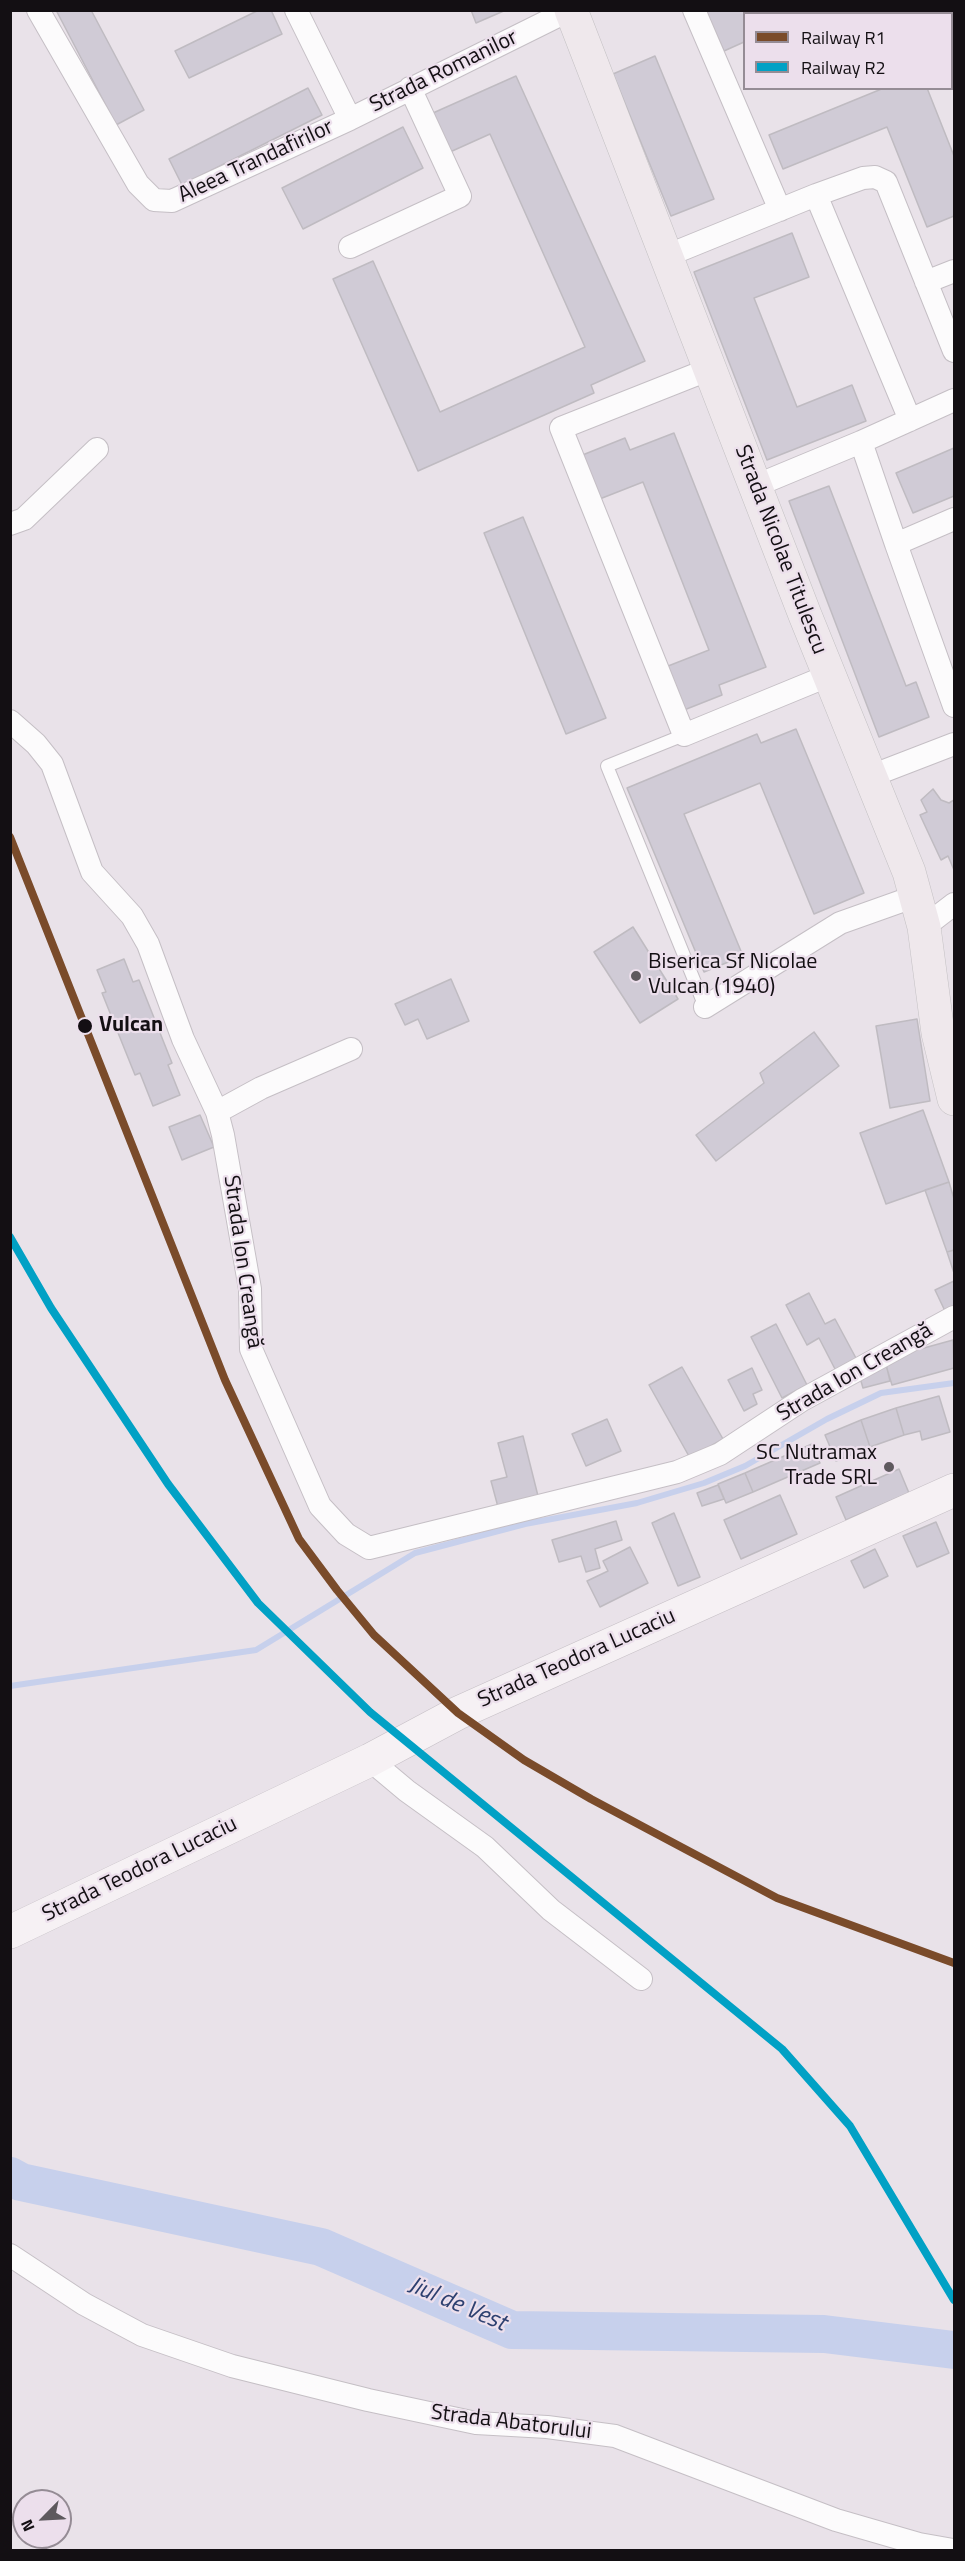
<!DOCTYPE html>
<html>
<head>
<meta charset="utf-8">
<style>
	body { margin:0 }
	#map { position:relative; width:965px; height:2561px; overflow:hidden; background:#e9e2e9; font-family:"Titillium Web",sans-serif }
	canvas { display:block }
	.frame { position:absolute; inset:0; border:12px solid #130f13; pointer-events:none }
	.legend { position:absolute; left:743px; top:12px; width:210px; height:78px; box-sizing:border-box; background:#ecdfec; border:2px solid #958c95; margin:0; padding:8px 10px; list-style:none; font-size:18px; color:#130f13 }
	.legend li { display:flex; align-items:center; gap:12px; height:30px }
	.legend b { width:30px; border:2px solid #958c95 }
	.north { position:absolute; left:12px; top:2489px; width:60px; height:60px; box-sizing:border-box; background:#ecdfec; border:2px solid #958c95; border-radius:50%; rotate:246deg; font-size:16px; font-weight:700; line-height:24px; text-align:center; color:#130f13 }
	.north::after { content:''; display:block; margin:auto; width:21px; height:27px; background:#5e595e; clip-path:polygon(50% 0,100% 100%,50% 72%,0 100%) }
</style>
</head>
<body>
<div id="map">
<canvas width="965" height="2561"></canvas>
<div class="frame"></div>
<ul class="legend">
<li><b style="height:8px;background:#7a4b2a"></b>Railway R1</li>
<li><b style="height:8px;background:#01a1c5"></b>Railway R2</li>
</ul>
<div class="north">N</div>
</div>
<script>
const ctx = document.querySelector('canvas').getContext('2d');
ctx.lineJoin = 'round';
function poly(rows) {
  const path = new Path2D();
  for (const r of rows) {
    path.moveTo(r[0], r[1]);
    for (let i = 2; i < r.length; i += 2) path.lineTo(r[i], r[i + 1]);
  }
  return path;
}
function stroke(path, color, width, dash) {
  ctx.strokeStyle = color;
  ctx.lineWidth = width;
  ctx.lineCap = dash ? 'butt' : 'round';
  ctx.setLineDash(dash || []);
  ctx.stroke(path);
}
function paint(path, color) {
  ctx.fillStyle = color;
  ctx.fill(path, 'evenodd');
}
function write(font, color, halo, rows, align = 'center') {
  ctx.font = font + ' "Titillium Web",sans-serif';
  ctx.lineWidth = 4.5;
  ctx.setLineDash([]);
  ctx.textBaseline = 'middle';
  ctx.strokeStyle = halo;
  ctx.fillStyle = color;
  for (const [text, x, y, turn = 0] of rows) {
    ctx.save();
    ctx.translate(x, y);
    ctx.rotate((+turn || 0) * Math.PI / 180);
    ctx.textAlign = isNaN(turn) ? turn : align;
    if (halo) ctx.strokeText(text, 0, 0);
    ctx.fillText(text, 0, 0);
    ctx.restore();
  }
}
const stream = poly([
	[10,1686,256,1650,415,1553,525,1524,637,1503,704,1483,745,1466,827,1419,881,1393,954,1383]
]);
const river = poly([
	[10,2176,21,2182,321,2247,512,2330,824,2334,954,2350]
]);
const building = poly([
	[56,10,91,10,144,110,116,125,56,10],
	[259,10,271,10,282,34,189,78,175,51,259,10],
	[471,10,506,10,476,23,471,10],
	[705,10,813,10,807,14,744,14,744,42,724,51,705,10],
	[917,10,954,10,954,65,952,67,952,14,918,14,917,10],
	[655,56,714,199,671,216,613,74,655,56],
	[516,76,645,361,591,385,594,393,418,471,333,279,373,261,440,412,585,347,490,134,450,152,433,113,516,76],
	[308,88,322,115,182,185,169,159,308,88],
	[884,88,927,88,954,156,954,216,927,227,887,127,783,169,769,135,884,88],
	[403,127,423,168,303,229,282,188,403,127],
	[792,233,809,277,754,298,797,407,852,385,866,421,767,460,694,272,792,233],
	[674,433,766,667,719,685,722,695,679,712,663,668,709,650,643,482,592,502,575,458,625,438,630,450,674,433],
	[954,448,954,496,913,513,896,473,954,448],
	[829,486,906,686,916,682,929,717,879,737,789,501,829,486],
	[523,517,606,718,566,734,484,533,523,517],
	[796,729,864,893,814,914,760,783,684,814,743,956,704,972,627,788,757,734,761,743,796,729],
	[933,789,941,800,949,803,954,800,954,870,948,856,941,860,920,815,927,812,921,800,933,789],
	[633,927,678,999,640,1023,594,952,633,927],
	[124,959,133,982,139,980,172,1063,168,1065,180,1095,153,1106,140,1073,135,1075,102,993,106,992,97,970,124,959],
	[451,979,469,1021,427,1039,418,1019,405,1025,395,1004,451,979],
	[917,1019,930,1101,890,1108,876,1026,917,1019],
	[814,1032,839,1066,716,1161,696,1135,764,1083,760,1073,814,1032],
	[923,1110,949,1182,886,1204,860,1133,923,1110],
	[200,1115,214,1147,182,1160,169,1127,200,1115],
	[949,1182,954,1199,954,1250,947,1252,925,1190,949,1182],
	[954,1250,954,1273,947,1252,954,1250],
	[954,1281,954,1307,945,1311,935,1290,954,1281],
	[809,1293,825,1324,835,1319,857,1360,836,1371,819,1338,807,1345,786,1305,809,1293],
	[776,1324,807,1385,782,1398,751,1337,776,1324],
	[953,1340,954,1368,892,1385,884,1359,953,1340],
	[886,1364,890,1381,863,1388,858,1371,886,1364],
	[682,1367,723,1439,690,1458,649,1385,682,1367],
	[752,1368,762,1390,753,1394,757,1404,744,1411,728,1380,752,1368],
	[939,1396,950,1432,922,1440,920,1431,904,1435,896,1408,939,1396],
	[896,1408,904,1435,870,1447,861,1420,896,1408],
	[607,1419,621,1451,586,1466,572,1434,607,1419],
	[861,1420,870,1447,836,1461,825,1435,861,1420],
	[523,1436,538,1496,498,1507,491,1481,507,1477,498,1443,523,1436],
	[812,1444,820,1463,753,1492,745,1473,812,1444],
	[899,1469,909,1493,846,1520,836,1497,899,1469],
	[745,1473,753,1492,726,1503,718,1484,745,1473],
	[718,1485,724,1499,702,1506,697,1493,718,1485],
	[780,1495,797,1534,741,1559,724,1520,780,1495],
	[674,1513,700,1577,678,1586,652,1523,674,1513],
	[616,1521,622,1540,595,1549,600,1568,586,1572,581,1556,559,1562,552,1540,616,1521],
	[936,1522,949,1553,917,1567,903,1536,936,1522],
	[630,1547,648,1583,600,1607,587,1581,608,1571,603,1561,630,1547],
	[875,1549,888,1576,864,1588,851,1561,875,1549]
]);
const lane = poly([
	[684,735,607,766,705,1007]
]);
const street = poly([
	[38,10,138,184,154,200,172,201,350,119,570,10],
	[296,10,350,119],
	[694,10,780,210],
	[816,195,910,420],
	[350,247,460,196,410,88],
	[666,256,816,195,863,178,875,177,886,182,954,351],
	[926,282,954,271],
	[710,369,561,428,684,735,830,675],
	[861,442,896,544],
	[755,486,861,442,954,400],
	[954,519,896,544,954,706],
	[10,524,24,519,97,449],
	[10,721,36,744,52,764,92,872,132,916,148,944,183,1039,217,1112,223,1135,250,1289,251,1349,320,1506,346,1534,369,1548,677,1472,720,1454,802,1400,954,1317],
	[871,776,954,744],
	[924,927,954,904],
	[705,1007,840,923,916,896],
	[217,1112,261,1088,351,1049],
	[370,1760,407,1791,485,1847,551,1910,641,1979],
	[10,2255,84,2304,142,2335,232,2366,368,2400,476,2423,547,2427,615,2436,836,2520,919,2544,953,2550]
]);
const secondary = poly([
	[10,1932,370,1760,458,1713,954,1490]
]);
const primary = poly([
	[571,10,805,615,909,872,924,927,938,1033,954,1099]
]);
const rail1 = poly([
	[10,837,225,1380,299,1539,337,1590,374,1635,458,1713,524,1760,591,1799,777,1898,954,1963]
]);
const rail2 = poly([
	[10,1237,51,1308,168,1484,258,1603,370,1712,782,2049,850,2126,954,2300]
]);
const markers = [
	[636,976,6,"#5e595e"],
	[85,1026,8,"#130f13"],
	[889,1467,6,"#5e595e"]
];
const streetNames = [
	["Strada Romanilor",444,72,-26],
	["Aleea Trandafirilor",256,162,-25],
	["Strada Nicolae Titulescu",780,550,69],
	["Strada Ion Creangă",242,1262,82],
	["Strada Ion Creangă",855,1373,-30],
	["Strada Teodora Lucaciu",577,1659,-24],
	["Strada Teodora Lucaciu",140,1870,-26],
	["Strada Abatorului",511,2423,7]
];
const poiNames = [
	["Biserica Sf Nicolae",648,963],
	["Vulcan (1940)",648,988],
	["SC Nutramax",877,1454,"right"],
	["Trade SRL",877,1479,"right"]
];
const stopNames = [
	["Vulcan",99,1026]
];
const waterNames = [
	["Jiul de Vest",457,2305,23]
];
stroke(stream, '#c7d0ec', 6);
stroke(river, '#c7d0ec', 38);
paint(building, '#d0cbd6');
stroke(building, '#bfbbc1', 1.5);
stroke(lane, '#c5bfc5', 14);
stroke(street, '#c5bfc5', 24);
stroke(secondary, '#c5bfc5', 34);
stroke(primary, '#c3c0c3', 34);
stroke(lane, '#fcfbfc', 12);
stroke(street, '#fcfbfc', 22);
stroke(secondary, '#f6f1f4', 33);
stroke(primary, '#efe8ec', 33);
stroke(rail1, '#7a4b2a', 8);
stroke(rail2, '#01a1c5', 8);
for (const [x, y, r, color] of markers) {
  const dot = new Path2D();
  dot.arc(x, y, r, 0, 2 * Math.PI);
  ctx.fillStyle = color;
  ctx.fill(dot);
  stroke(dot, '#ecdfec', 2);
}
write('22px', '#130f13', '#ecdfec', streetNames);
write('22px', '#130f13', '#ecdfec', poiNames, 'left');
write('bold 22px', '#130f13', '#ecdfec', stopNames, 'left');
write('italic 24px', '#2d4070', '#ecdfec', waterNames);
</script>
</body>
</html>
